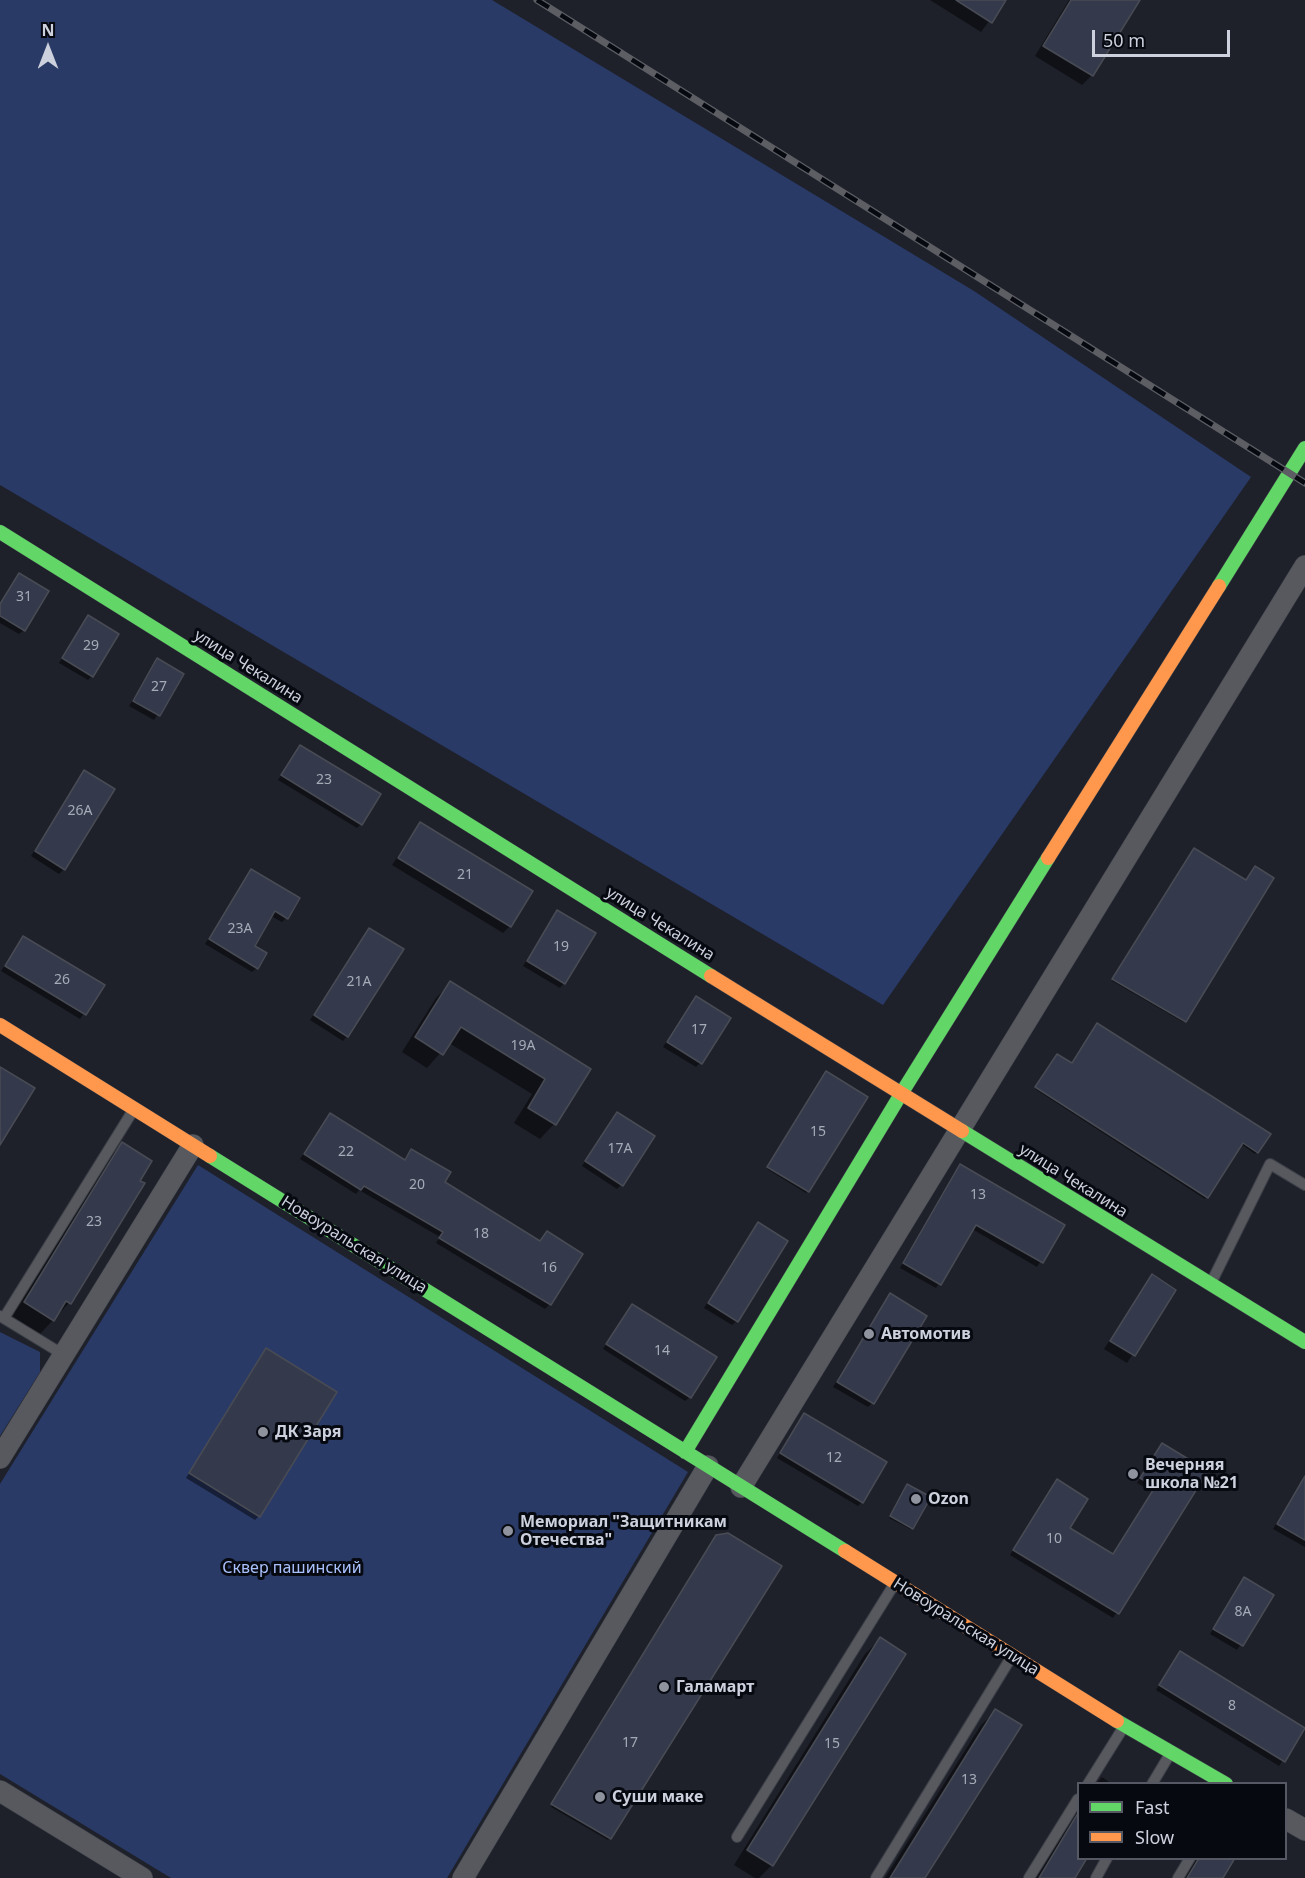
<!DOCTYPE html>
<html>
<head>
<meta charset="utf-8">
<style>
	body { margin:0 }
	#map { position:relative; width:1305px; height:1878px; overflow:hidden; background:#1e212a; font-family:"Noto Sans",sans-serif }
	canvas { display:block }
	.legend { position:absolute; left:1077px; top:1782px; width:210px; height:78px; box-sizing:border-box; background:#070911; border:2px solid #565963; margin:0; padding:8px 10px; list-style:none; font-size:18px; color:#ccd1dd }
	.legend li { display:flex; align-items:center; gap:12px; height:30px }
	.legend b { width:30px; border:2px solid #565963 }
	.north { position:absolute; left:18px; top:18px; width:60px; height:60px; -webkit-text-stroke:4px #070911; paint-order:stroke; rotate:0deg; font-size:16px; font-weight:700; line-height:24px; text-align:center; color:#ccd1dd }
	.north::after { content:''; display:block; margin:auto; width:21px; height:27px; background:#ccd1dd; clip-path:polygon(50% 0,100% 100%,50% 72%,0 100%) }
	.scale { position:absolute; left:1092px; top:30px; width:138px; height:27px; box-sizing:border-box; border:3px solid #ccd1dd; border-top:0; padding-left:8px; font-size:18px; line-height:21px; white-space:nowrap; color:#ccd1dd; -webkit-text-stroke:4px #070911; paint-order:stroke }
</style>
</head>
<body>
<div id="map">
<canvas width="1305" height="1878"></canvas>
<ul class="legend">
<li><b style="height:8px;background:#63d668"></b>Fast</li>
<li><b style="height:8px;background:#ff974d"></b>Slow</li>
</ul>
<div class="north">N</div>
<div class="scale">50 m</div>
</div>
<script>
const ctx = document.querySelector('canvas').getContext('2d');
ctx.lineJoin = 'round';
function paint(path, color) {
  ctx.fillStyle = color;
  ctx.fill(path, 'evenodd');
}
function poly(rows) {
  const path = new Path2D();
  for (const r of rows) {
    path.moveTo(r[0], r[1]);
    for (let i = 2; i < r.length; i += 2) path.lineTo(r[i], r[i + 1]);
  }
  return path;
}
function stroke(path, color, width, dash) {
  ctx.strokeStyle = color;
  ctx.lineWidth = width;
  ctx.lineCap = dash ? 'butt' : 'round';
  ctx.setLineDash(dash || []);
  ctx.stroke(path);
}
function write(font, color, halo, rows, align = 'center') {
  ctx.font = font + ' "Noto Sans",sans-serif';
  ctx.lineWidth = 6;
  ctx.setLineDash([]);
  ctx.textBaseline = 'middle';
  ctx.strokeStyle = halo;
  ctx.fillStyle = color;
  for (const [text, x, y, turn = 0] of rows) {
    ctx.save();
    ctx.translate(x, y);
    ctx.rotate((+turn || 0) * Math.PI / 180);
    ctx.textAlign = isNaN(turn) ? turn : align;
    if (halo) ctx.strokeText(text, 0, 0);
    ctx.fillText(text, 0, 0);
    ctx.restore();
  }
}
const green = poly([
	[0,0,492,0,974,291,1251,477,883,1005,0,485],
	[198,1165,688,1472,447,1878,171,1878,0,1774,0,1484],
	[0,1332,40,1352,40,1372,0,1436]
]);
const shadow = poly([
	[930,0,1005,0,981,32],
	[1069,0,1138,0,1092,75,1082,85,1035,56],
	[19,575,24,630,19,634,0,623,0,603],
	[88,617,92,676,88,680,59,663],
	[158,660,182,674,154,720,129,706],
	[300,747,361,824,357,828,278,780],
	[80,777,64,869,59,874,31,856],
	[420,824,510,926,503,933,392,865],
	[1192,851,1185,1021,1183,1022,1112,981],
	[251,871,286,918,282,922,271,916,253,946,257,968,252,972,205,944],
	[557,912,564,983,560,988,523,966],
	[369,930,347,1036,343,1041,310,1020],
	[24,938,103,986,80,1019,1,971],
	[451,983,589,1069,554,1124,540,1139,514,1123,532,1094,449,1043,427,1068,402,1052,436,998],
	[696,998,700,1063,696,1067,663,1047],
	[1096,1026,1257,1152,1255,1154,1241,1144,1205,1199,1035,1089,1055,1057,1071,1065],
	[824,1075,808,1191,806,1193,767,1169],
	[330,1115,404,1161,411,1151,443,1182,539,1242,547,1232,581,1254,550,1304,545,1309,436,1243,440,1237,359,1190,356,1194,300,1159],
	[613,1118,621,1185,617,1189,582,1166],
	[122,1144,69,1303,40,1334,12,1316,109,1158],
	[956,1171,1063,1225,1037,1267,972,1229,936,1288,900,1268],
	[758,1224,737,1321,732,1325,704,1308],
	[1152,1276,1174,1290,1127,1363,1104,1349],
	[890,1295,872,1403,868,1407,833,1387],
	[632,1305,690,1397,685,1401,603,1349],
	[262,1354,259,1516,255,1520,186,1478],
	[805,1415,862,1502,858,1506,777,1458],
	[1163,1445,1206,1471,1113,1618,1010,1555,1057,1481,1068,1528,1112,1555,1152,1492,1137,1483],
	[1305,1476,1305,1547,1273,1529],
	[906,1488,912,1528,910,1529,889,1518],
	[714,1539,610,1838,608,1840,551,1807],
	[1244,1579,1272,1596,1237,1650,1210,1634],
	[880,1639,772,1865,759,1878,755,1878,734,1865,865,1654],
	[1180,1653,1304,1728,1279,1766,1156,1690],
	[996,1711,924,1878,885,1878,981,1725],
	[1102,1777,1112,1784,1096,1784],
	[1078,1807,1078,1858,1073,1878,1035,1878],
	[1195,1858,1234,1858,1221,1878,1183,1878]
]);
const building = poly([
	[956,0,1006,0,992,23,956,0],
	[1071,0,1140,0,1093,76,1043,46,1071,0],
	[19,573,49,591,25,631,0,616,0,604,19,573],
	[88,615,119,634,93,677,62,658,88,615],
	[157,658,184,674,160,716,133,701,157,658],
	[300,745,381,794,362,825,281,775,300,745],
	[84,770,115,789,65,870,35,851,84,770],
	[420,822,533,891,511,927,398,858,420,822],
	[1194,848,1246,880,1255,866,1274,878,1186,1022,1112,979,1194,848],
	[251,869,300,898,288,919,275,911,255,946,267,953,258,969,209,939,251,869],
	[557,910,596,933,565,984,527,961,557,910],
	[369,928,404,949,348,1037,314,1015,369,928],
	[23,936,105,985,86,1015,5,966,23,936],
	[450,981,591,1069,556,1125,528,1108,545,1079,461,1027,443,1055,415,1037,450,981],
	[696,996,731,1018,702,1064,667,1042,696,996],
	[1097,1023,1271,1134,1258,1153,1243,1143,1208,1198,1035,1087,1057,1054,1072,1063,1097,1023],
	[0,1067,35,1088,0,1145,0,1067],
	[826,1071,868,1097,809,1192,767,1167,826,1071],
	[617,1112,655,1136,623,1186,585,1161,617,1112],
	[330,1113,405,1160,411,1149,451,1172,445,1182,540,1241,547,1231,583,1254,551,1305,439,1238,443,1232,364,1186,361,1190,304,1154,330,1113],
	[122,1142,152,1161,140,1181,145,1183,71,1304,66,1301,54,1321,24,1302,122,1142],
	[960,1164,1065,1225,1043,1263,976,1225,941,1285,903,1263,960,1164],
	[758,1222,788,1241,738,1322,708,1303,758,1222],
	[1152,1274,1176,1290,1135,1356,1110,1341,1152,1274],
	[890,1293,927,1316,874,1404,837,1382,890,1293],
	[632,1304,717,1357,691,1398,606,1344,632,1304],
	[266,1348,337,1392,260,1517,189,1473,266,1348],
	[804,1413,887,1462,863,1503,780,1453,804,1413],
	[1162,1443,1208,1471,1119,1614,1013,1550,1057,1479,1088,1499,1070,1528,1113,1554,1155,1487,1140,1478,1162,1443],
	[1305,1476,1305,1540,1277,1524,1305,1476],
	[907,1484,931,1497,913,1529,890,1516,907,1484],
	[728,1533,782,1566,611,1839,551,1804,716,1535,728,1533],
	[1244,1577,1274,1595,1243,1646,1213,1629,1244,1577],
	[880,1637,906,1654,773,1866,747,1850,880,1637],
	[1180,1651,1305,1728,1285,1762,1159,1685,1180,1651],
	[995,1709,1022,1725,925,1878,890,1878,995,1709],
	[1078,1813,1078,1858,1087,1858,1075,1878,1039,1878,1078,1813],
	[1199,1858,1235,1858,1223,1878,1187,1878,1199,1858]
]);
const lane = poly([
	[1212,1281,1270,1164,1305,1185],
	[0,1316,64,1355],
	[4,1318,134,1109],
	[1088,1784,1123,1728],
	[1152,1784,1170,1754],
	[737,1837,895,1583],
	[876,1878,1012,1656],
	[1029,1878,1078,1799],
	[1096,1878,1107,1858],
	[1178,1878,1190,1858]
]);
const street = poly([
	[0,1458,193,1145],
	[741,1487,1305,566],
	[0,1791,142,1878],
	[1286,1819,1305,1830],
	[463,1878,708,1466]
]);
const fast = poly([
	[0,532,711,976],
	[1219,586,1305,448],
	[962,1131,1305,1342],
	[210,1156,845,1551],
	[685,1452,901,1094,1048,858],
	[1117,1721,1226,1784]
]);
const slow = poly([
	[1048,858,1219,586],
	[711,976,962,1131],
	[0,1025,210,1156],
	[845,1551,1117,1721]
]);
const rail = poly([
	[537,0,1305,483]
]);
const markers = [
	[869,1334,6,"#8f939e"],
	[263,1432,6,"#8f939e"],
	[1133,1474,6,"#8f939e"],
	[916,1499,6,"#8f939e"],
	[508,1531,6,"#8f939e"],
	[664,1687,6,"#8f939e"],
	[600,1797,6,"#8f939e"]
];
const numberNames = [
	["31",24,597],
	["29",91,646],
	["27",159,687],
	["23",324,780],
	["26А",80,811],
	["21",465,875],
	["23А",240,929],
	["19",561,947],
	["26",62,980],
	["21А",359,982],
	["17",699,1030],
	["19А",523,1046],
	["15",818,1132],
	["17А",620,1149],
	["22",346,1152],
	["20",417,1185],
	["13",978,1195],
	["23",94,1222],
	["18",481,1234],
	["16",549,1268],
	["14",662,1351],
	["12",834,1458],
	["10",1054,1539],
	["8А",1243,1612],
	["8",1232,1706],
	["17",630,1743],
	["15",832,1744],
	["13",969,1780]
];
const streetNames = [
	["улица Чекалина",248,667,32],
	["улица Чекалина",660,924,32],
	["улица Чекалина",1073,1181,32],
	["Новоуральская улица",354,1245,32],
	["Новоуральская улица",966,1627,32]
];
const poiNames = [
	["Автомотив",881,1334],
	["ДК Заря",275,1432],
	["Вечерняя",1145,1465],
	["школа №21",1145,1483],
	["Ozon",928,1499],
	["Мемориал \"Защитникам",520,1522],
	["Отечества\"",520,1540],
	["Галамарт",676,1687],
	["Суши маке",612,1797]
];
const parkNames = [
	["Сквер пашинский",292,1568]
];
paint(green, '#2a3a67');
paint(shadow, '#0007');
paint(building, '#343a4b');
stroke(building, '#484b54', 1.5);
stroke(lane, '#3b3e46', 12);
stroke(street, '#3b3e46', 22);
stroke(fast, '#3b3e46', 15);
stroke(slow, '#3b3e46', 15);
stroke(lane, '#57595e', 10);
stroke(street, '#57595e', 21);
stroke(fast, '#63d668', 14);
stroke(slow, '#ff974d', 14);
stroke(rail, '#5c5e64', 7);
stroke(rail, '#070911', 4.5, [14]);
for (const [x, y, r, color] of markers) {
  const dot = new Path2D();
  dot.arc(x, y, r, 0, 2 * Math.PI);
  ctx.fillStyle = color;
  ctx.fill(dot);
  stroke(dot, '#070911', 2);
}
write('14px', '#a6abb8', null, numberNames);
write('16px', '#ccd1dd', '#070911', streetNames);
write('bold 16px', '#ccd1dd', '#070911', poiNames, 'left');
write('16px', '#a9c1fd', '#070911', parkNames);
</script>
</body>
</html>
